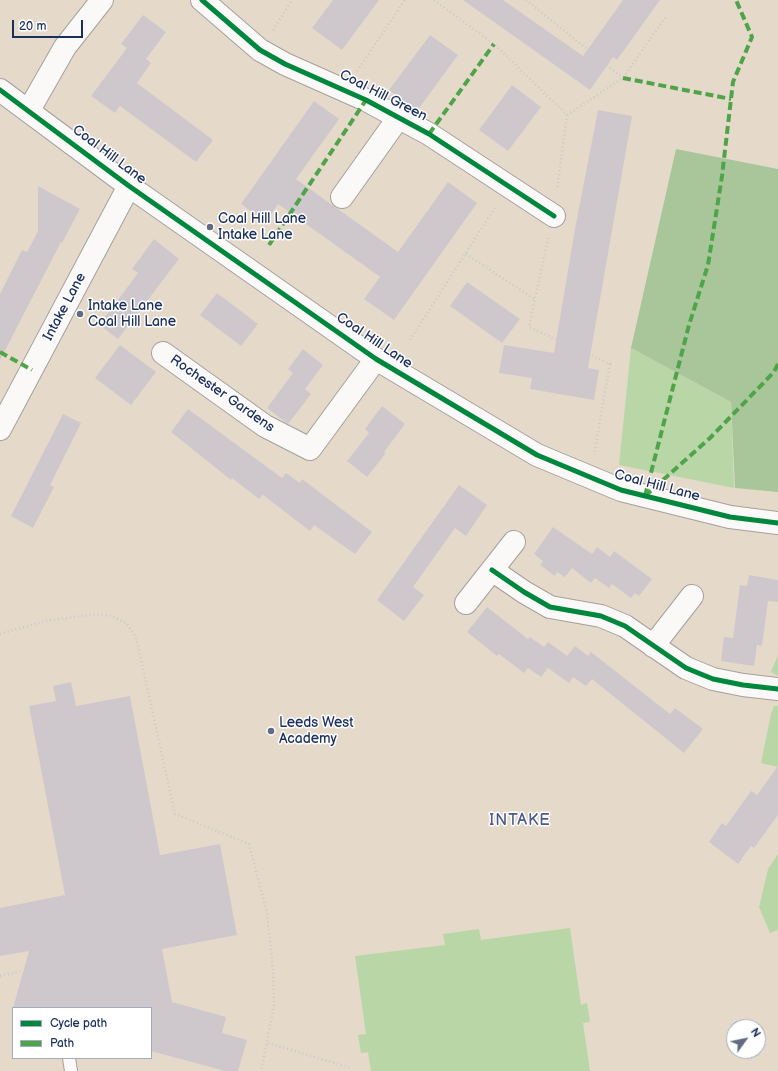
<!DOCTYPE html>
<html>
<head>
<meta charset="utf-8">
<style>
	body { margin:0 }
	#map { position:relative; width:778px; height:1071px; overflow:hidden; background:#e5daca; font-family:"Balsamiq Sans",sans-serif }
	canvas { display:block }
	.legend { position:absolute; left:12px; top:1007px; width:140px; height:52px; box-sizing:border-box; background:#fff; border:1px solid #a4acbf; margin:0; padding:5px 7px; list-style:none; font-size:12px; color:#1b2f5e }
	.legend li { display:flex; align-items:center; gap:8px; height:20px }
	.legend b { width:20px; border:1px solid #a4acbf }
	.north { position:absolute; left:726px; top:1019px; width:40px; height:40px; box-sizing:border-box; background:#fff; border:1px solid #a4acbf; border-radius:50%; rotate:57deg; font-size:11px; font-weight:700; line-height:16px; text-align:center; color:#1b2f5e }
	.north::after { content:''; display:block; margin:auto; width:14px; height:18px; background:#626b84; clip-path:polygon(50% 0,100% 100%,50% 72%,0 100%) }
	.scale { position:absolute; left:12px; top:20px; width:71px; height:18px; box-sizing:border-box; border:2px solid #1b2f5e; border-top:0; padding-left:5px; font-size:12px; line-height:14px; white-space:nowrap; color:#1b2f5e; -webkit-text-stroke:3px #fff; paint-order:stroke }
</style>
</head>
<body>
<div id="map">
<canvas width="778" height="1071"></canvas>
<ul class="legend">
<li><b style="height:5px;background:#00873e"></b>Cycle path</li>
<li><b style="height:5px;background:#4fa44a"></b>Path</li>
</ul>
<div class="north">N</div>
<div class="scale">20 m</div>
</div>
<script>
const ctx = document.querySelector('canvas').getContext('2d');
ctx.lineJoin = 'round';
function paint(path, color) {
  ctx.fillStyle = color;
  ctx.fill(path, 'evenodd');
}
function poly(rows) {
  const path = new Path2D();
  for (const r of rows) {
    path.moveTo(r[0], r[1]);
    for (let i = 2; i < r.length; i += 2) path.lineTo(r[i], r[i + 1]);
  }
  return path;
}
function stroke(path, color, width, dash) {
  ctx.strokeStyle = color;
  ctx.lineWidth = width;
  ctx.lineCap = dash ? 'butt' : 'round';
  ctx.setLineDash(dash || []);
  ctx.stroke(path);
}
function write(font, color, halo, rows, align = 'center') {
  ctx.font = font + ' "Balsamiq Sans",sans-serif';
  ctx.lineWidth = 3;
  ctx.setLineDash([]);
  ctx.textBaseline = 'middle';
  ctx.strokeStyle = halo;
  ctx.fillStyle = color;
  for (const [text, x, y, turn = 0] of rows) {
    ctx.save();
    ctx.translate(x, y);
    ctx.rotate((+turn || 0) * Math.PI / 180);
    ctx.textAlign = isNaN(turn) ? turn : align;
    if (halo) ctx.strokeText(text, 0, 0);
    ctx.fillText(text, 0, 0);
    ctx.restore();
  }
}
const green = poly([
	[631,348,731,402,734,488,619,465],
	[778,655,778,676,771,672],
	[774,706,778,706,778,767,761,763,771,714],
	[778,854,778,930,770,933,759,907,768,869],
	[570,928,581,1005,587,1003,590,1022,583,1023,590,1071,371,1071,368,1052,361,1053,358,1035,366,1034,355,956,445,945,443,934,479,929,481,940]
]);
const forest = poly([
	[676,149,778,169,778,492,735,488,731,402,631,348]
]);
const building = poly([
	[333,0,379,0,342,50,312,28],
	[463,0,503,0,583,56,623,0,660,0,617,60,613,57,590,90],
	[143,15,166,32,146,59,151,63,137,83,213,140,196,162,120,106,115,113,91,96,127,48,121,44],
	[430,35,458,55,417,111,389,90],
	[512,85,541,107,508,151,479,130],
	[314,101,339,119,296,179,398,252,448,182,477,203,394,320,364,299,380,277,278,204,266,222,241,204],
	[598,110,632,116,588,368,599,370,594,400,530,389,532,378,499,373,504,345,554,353,575,229],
	[38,186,80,209,62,243,61,242,0,360,0,294,22,250,27,252,38,231],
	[154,239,179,259,118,339,102,327,108,319,105,317,138,273,132,269],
	[467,282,520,319,502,343,450,306],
	[217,293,258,324,241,346,200,315],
	[120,345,156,372,131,405,95,378],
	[303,349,323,365,305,389,311,394,288,424,267,408,293,373,288,369],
	[382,406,405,424,384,452,386,453,367,477,347,461,369,433,365,429],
	[188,409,282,478,286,473,300,483,302,479,372,532,355,554,314,525,310,531,263,495,259,499,232,478,231,480,171,432],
	[63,414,81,423,50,485,54,487,33,528,11,516],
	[459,485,487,505,466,536,455,528,413,587,424,595,404,621,377,600],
	[553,527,592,554,597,547,610,557,614,551,652,579,639,596,635,593,631,598,612,584,609,588,595,578,591,583,572,568,565,577,557,572,555,576,540,565,543,561,534,554],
	[749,575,778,580,778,602,768,601,762,646,757,645,754,666,721,661,724,637,733,638,740,585,747,586],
	[487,607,528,639,530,637,544,647,548,642,567,656,575,646,588,656,591,652,670,714,675,708,703,729,684,753,592,679,586,686,573,677,569,683,548,668,541,677,528,668,524,673,499,654,497,656,467,632],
	[71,682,76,706,130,696,160,855,220,844,237,935,162,949,172,1002,226,1017,222,1033,247,1040,238,1071,225,1071,151,1051,151,1008,13,1008,29,951,0,956,0,908,65,895,29,706,56,701,53,686],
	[778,766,778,815,754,848,751,846,738,864,709,842,722,823,726,826,751,791,757,795]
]);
const path = poly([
	[434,0,494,44,567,115,557,190],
	[526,0,623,78],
	[273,30,292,0],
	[357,71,405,0],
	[567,115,623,78,667,15],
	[548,238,529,327,610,364,594,455],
	[466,254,534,299],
	[410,340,496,206],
	[0,634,45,621,89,615,109,615,126,623,136,637,175,814,249,844,267,913,273,969,274,1005,261,1071],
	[0,976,22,971],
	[268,1043,351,1068]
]);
const lane = poly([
	[69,1058,71,1071]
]);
const street = poly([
	[202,0,260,50,285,64,366,100,429,134,554,216],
	[29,110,65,47,102,0],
	[342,197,399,117],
	[163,353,265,426,310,449,376,359],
	[492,570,524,592,550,607,601,616,625,626,686,668,713,679,743,685,778,689],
	[466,603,514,542],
	[653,646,692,596]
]);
const secondary = poly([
	[0,90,129,186,376,359,537,455,621,490,730,517,778,523],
	[0,429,129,186]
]);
const quiet = poly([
	[623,78,731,99],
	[429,134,494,44],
	[269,245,366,100],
	[0,352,32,370],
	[645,496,689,325,708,265,722,176,733,82,752,37,736,0],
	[645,496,710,438,774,372,778,364]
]);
const cycleway = poly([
	[202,0,260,50,285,64,366,100,429,134,554,216],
	[0,90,129,186,376,359,537,455,621,490,730,517,778,523],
	[492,570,524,592,550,607,601,616,625,626,686,668,713,679,743,685,778,689]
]);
const markers = [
	[210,227,4,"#626b84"],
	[80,314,4,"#626b84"],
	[271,731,4,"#626b84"]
];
const streetNames = [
	["Coal Hill Green",383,96,27],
	["Coal Hill Lane",109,155,37],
	["Intake Lane",65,307,-62],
	["Coal Hill Lane",374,341,34],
	["Rochester Gardens",222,394,35],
	["Coal Hill Lane",657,486,15]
];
const poiNames = [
	["Coal Hill Lane",218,219],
	["Intake Lane",218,235],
	["Intake Lane",88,306],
	["Coal Hill Lane",88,322],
	["Leeds West",279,723],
	["Academy",279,739]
];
const quarterNames = [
	["INTAKE",520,821]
];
paint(green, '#b9d6a6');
paint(forest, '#a9c69b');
paint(building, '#cec8cc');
stroke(lane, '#a4a09d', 14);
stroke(street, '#a4a09d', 24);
stroke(secondary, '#a4a09d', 24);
stroke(path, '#cac9c9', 2.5, [1, 3]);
stroke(lane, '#fbf9f7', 12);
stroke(street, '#fbf9f7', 22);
stroke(secondary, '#fbf9f7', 22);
stroke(quiet, '#4fa44a', 4, [8, 4]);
stroke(cycleway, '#00873e', 5);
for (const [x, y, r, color] of markers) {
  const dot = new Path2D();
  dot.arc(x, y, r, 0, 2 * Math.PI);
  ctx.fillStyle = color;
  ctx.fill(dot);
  stroke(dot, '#fff', 1.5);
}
write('14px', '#1b2f5e', '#fff', streetNames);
write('14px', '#1b2f5e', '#fff', poiNames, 'left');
ctx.letterSpacing = '1px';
write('16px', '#4e598c', '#fff', quarterNames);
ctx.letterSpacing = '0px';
</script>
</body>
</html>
